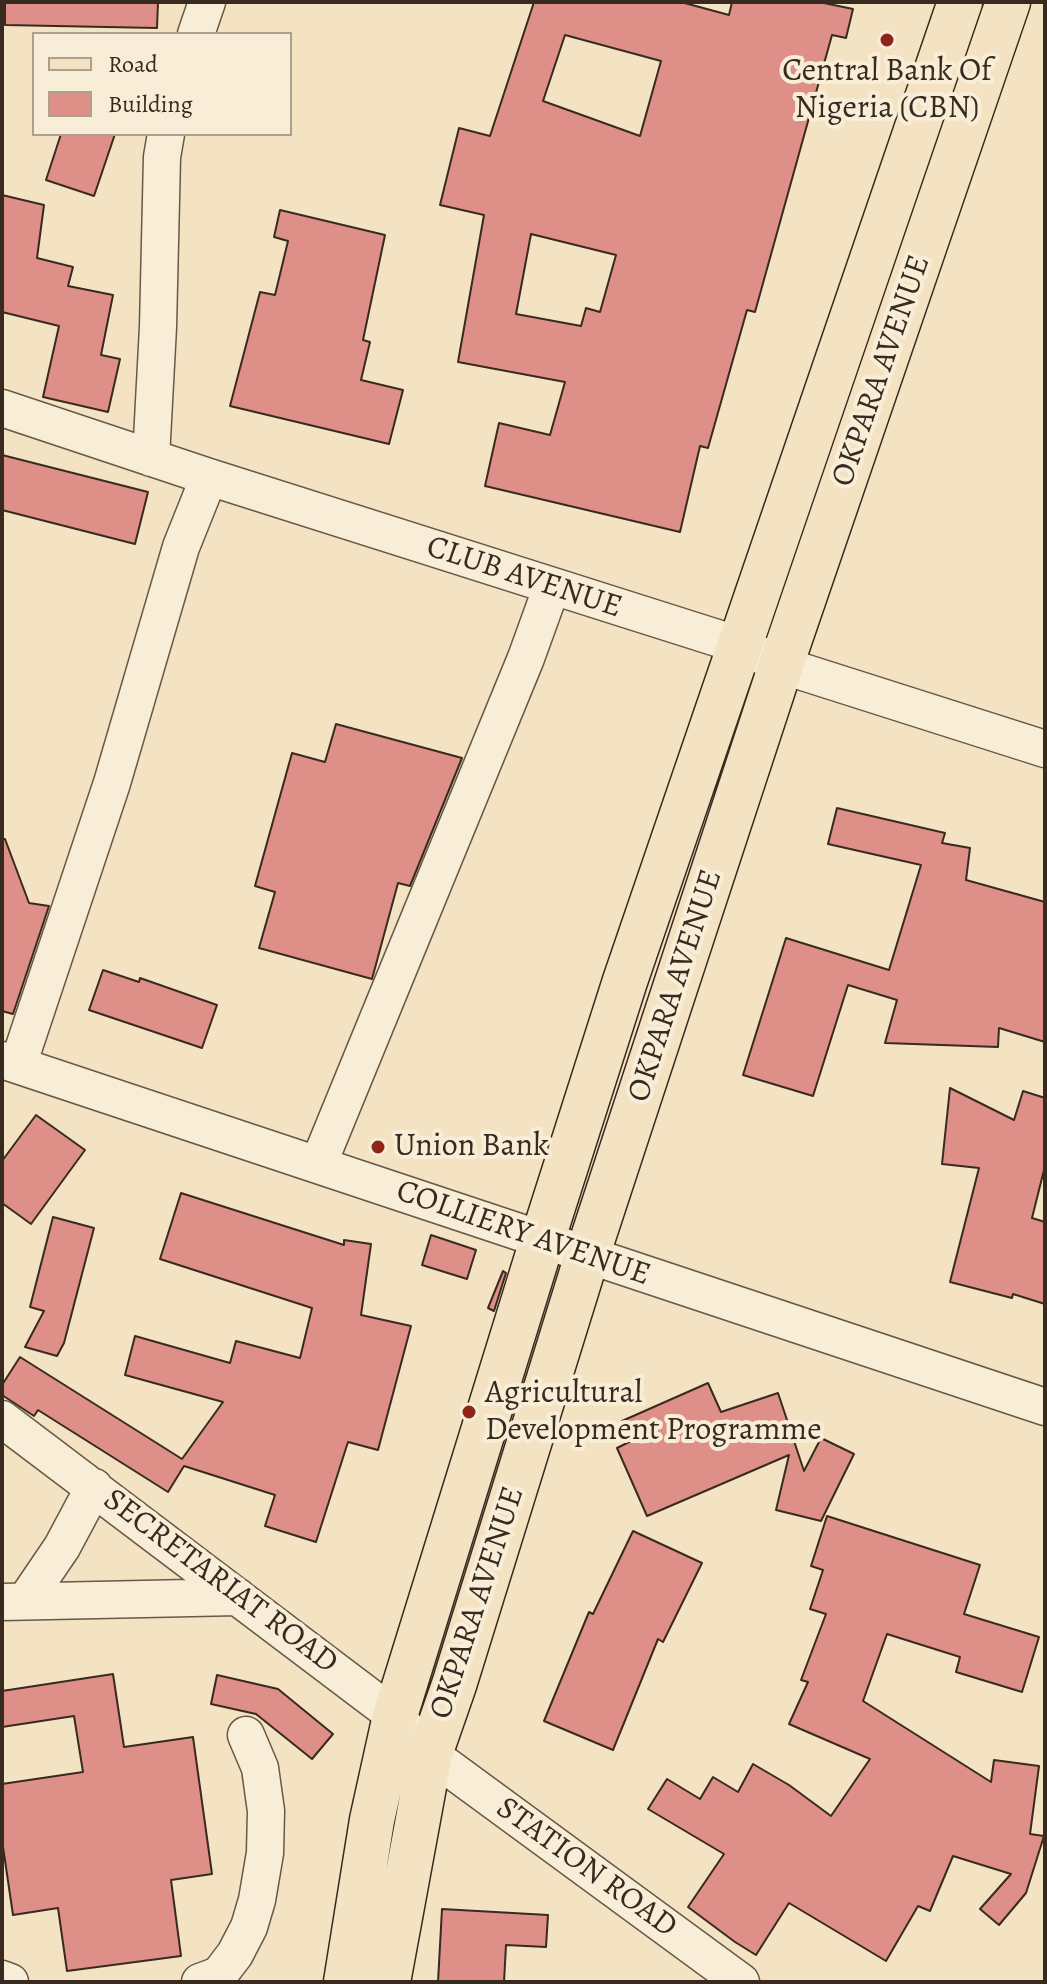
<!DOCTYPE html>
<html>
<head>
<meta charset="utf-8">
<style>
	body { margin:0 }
	#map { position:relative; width:1047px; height:1984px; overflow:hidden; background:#f4e3c2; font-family:Alegreya,serif }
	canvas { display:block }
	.frame { position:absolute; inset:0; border:4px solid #392a1f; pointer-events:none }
	.legend { position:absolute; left:32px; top:32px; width:260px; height:104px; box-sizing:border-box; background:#f8edd7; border:2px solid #ac9f8d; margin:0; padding:10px 14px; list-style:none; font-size:24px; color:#392a1f }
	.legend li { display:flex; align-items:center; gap:16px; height:40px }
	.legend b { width:40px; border:2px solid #ac9f8d }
</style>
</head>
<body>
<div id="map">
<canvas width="1047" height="1984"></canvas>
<div class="frame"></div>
<ul class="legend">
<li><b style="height:10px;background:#f4e3c2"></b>Road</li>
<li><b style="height:22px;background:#de8f88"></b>Building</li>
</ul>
</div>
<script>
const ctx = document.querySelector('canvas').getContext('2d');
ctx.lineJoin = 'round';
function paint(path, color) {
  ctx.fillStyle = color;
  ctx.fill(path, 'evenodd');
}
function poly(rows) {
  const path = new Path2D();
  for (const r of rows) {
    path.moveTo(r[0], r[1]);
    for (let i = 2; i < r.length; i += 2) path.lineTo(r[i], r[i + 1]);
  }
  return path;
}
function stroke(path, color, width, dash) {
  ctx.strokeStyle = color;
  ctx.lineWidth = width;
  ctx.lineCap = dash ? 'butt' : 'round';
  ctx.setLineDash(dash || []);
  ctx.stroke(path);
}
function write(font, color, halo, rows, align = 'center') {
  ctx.font = font + ' Alegreya,serif';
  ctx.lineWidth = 8;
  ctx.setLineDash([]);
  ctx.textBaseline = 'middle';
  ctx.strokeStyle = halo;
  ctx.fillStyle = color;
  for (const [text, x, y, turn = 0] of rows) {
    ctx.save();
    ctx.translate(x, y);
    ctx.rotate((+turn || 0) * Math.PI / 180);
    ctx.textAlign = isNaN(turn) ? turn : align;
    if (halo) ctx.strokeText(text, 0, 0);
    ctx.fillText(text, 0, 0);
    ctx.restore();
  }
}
const building = poly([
	[5,2,158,2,157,28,5,25,5,2],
	[534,2,681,2,729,15,732,2,819,2,853,9,846,38,832,35,755,312,747,310,708,448,700,446,680,532,485,486,499,423,550,435,565,382,458,362,484,215,440,205,459,128,490,136,534,2],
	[565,35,661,61,640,136,543,101,565,35],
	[531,234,616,255,600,312,586,308,581,326,516,314,531,234],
	[61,134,115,134,94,196,46,180,61,134],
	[2,195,44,205,37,258,73,267,68,286,113,295,101,355,120,359,108,412,43,397,59,326,2,312,2,195],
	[280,210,385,235,363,340,370,342,361,380,403,390,389,444,230,406,260,292,275,295,288,241,274,237,280,210],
	[2,455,148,492,135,544,2,510,2,455],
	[336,724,462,758,410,886,398,883,372,979,259,948,275,892,255,886,292,753,325,762,336,724],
	[837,808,945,833,942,843,970,848,966,880,1045,902,1045,1042,999,1028,998,1047,885,1043,897,1000,848,985,813,1096,743,1075,786,938,889,970,921,865,828,844,837,808],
	[2,839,5,839,29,903,49,906,13,1014,2,1011,2,839],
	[103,970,139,982,140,978,217,1005,202,1048,89,1010,103,970],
	[950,1088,1014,1120,1023,1091,1045,1098,1045,1166,1032,1218,1045,1222,1045,1304,1013,1294,1012,1298,950,1282,979,1168,942,1164,950,1088],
	[36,1115,85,1150,31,1224,2,1203,2,1161,36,1115],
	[181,1193,344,1245,344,1240,371,1244,361,1315,411,1326,378,1450,348,1442,316,1542,265,1526,275,1495,184,1466,168,1492,38,1410,34,1416,2,1395,2,1385,20,1357,182,1459,223,1402,125,1375,135,1336,230,1363,236,1341,300,1358,312,1308,160,1259,181,1193],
	[53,1217,94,1228,64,1343,57,1356,25,1347,44,1311,30,1307,53,1217],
	[431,1235,476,1250,467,1279,422,1265,431,1235],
	[503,1271,506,1273,494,1311,488,1308,503,1271],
	[708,1383,721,1412,778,1393,804,1471,821,1438,854,1454,821,1521,776,1510,789,1455,647,1516,617,1448,631,1441,622,1421,708,1383],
	[827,1516,980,1565,964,1614,1039,1637,1022,1692,956,1672,960,1657,887,1634,863,1701,991,1782,994,1760,1039,1766,1030,1834,1044,1836,1026,1893,999,1925,980,1909,1011,1874,953,1856,930,1911,918,1906,886,1961,789,1903,756,1955,735,1942,688,1907,724,1854,648,1809,667,1779,700,1799,713,1777,738,1792,753,1764,789,1785,831,1816,870,1759,789,1724,808,1682,801,1680,826,1614,810,1609,823,1570,811,1566,827,1516],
	[633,1531,702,1563,663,1642,658,1639,613,1750,544,1721,589,1612,593,1614,633,1531],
	[113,1674,124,1747,193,1737,212,1874,171,1880,181,1956,67,1971,58,1908,13,1915,2,1840,2,1784,83,1772,74,1716,2,1727,2,1691,113,1674],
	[217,1675,278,1689,333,1734,312,1759,256,1714,211,1704,217,1675],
	[442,1909,548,1915,546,1947,506,1945,504,1982,438,1982,442,1909]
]);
const street = poly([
	[196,34,207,2],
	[2,408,209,477,739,645,781,665,1045,749],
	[151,458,158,327,162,157,166,134],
	[2,1060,1045,1407],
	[18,1065,112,783,181,547,209,477],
	[318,1165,526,658,552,586],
	[2,1419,395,1716,430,1754,741,1982],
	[26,1600,62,1547,94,1487],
	[2,1602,238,1597],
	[2,1979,10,1982],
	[200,1982,219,1975,235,1954,249,1927,257,1900,265,1853,266,1811,260,1768,246,1735]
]);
const primary = poly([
	[346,1982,372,1820,395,1716,542,1241,625,981,960,2],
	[388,1982,430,1754,454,1685,587,1256,781,665,1008,2]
]);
const markers = [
	[887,40,8,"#8f2418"],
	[378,1147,8,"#8f2418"],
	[469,1412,8,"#8f2418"]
];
const poiNames = [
	["Central Bank Of",887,72,"center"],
	["Nigeria (CBN)",887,109,"center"],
	["Union Bank",394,1147],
	["Agricultural",485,1394],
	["Development Programme",485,1431]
];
const streetNames = [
	["OKPARA AVENUE",882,371,-71],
	["CLUB AVENUE",524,578,18],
	["OKPARA AVENUE",676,986,-72],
	["COLLIERY AVENUE",523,1234,19],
	["SECRETARIAT ROAD",220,1582,37],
	["OKPARA AVENUE",478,1603,-72],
	["STATION ROAD",586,1868,36]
];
paint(building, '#de8f88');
stroke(building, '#392a1f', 2);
stroke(street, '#685848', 39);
stroke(primary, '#392a1f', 47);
stroke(street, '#f8edd7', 36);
stroke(primary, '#f4e3c2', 44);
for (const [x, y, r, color] of markers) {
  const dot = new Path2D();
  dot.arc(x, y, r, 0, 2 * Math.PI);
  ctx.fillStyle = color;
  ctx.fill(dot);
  stroke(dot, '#f8edd7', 3);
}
write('32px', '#392a1f', '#f8edd7', poiNames, 'left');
write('32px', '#392a1f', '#f8edd7', streetNames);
</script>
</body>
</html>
